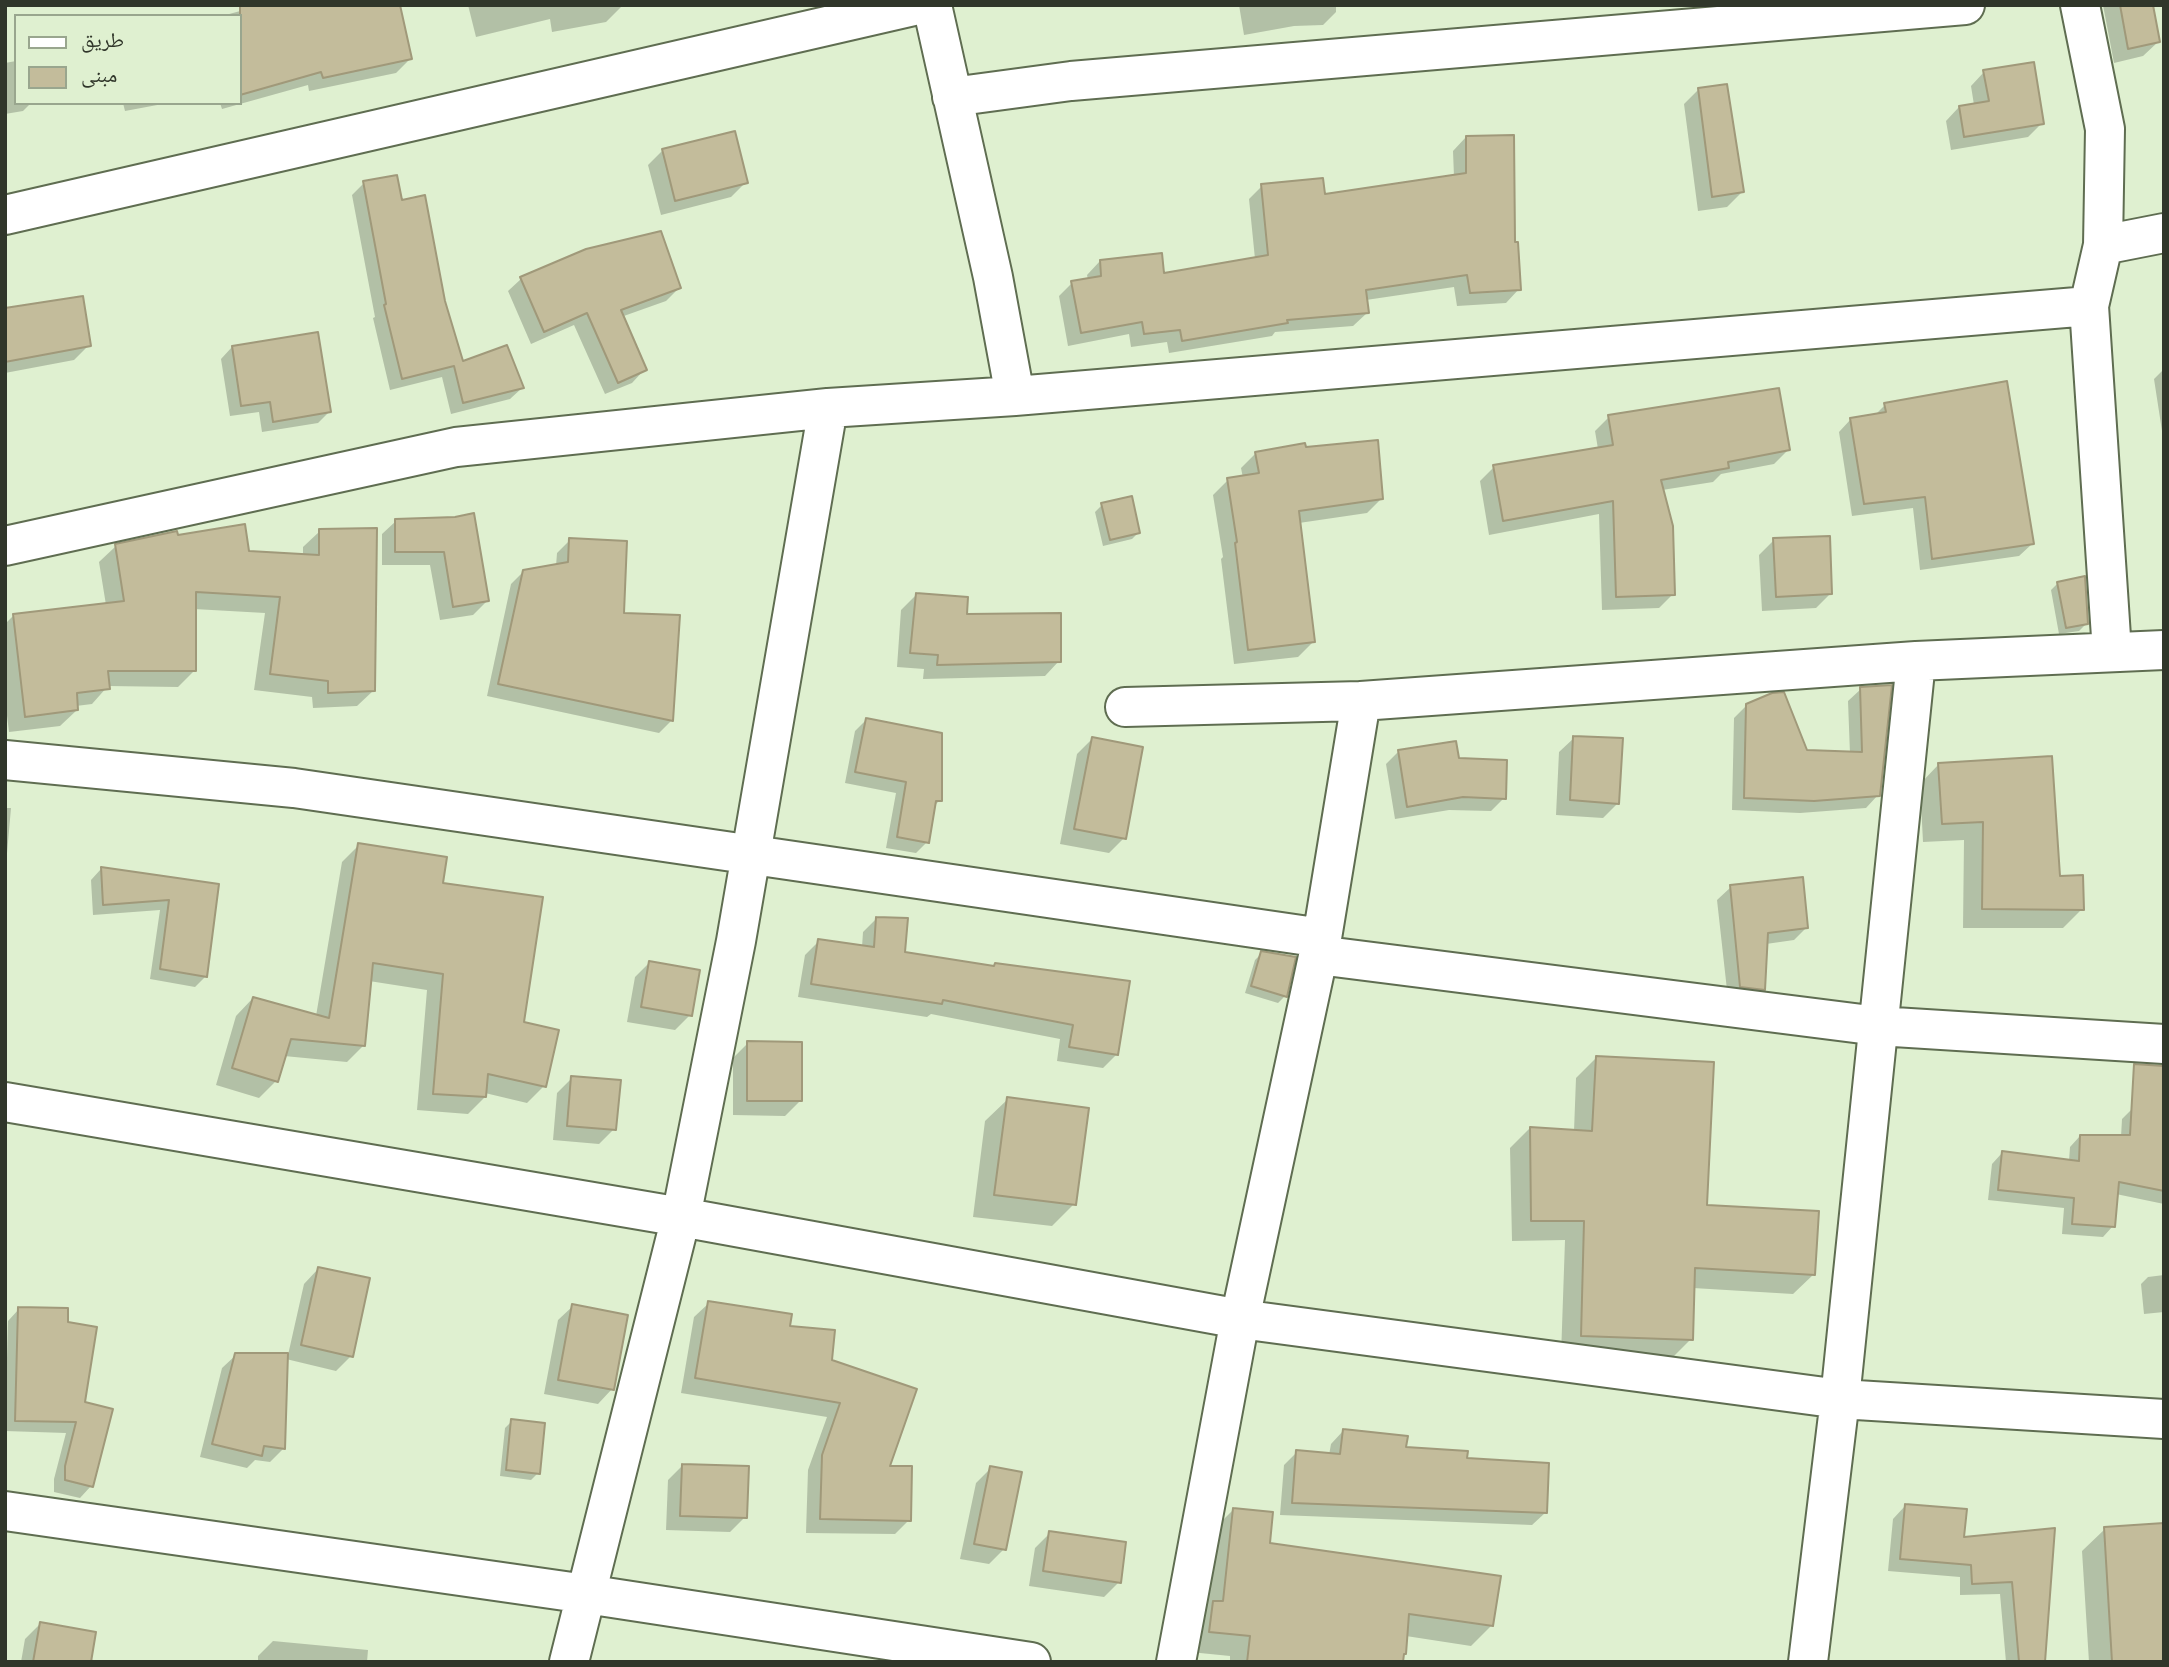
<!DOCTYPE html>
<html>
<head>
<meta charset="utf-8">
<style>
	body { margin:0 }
	#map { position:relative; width:2169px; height:1667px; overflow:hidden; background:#dff0d0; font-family:Lora,"Noto Naskh Arabic",serif }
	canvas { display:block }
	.frame { position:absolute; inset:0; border:7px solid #30362a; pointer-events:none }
	.legend { position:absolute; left:14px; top:14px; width:228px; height:91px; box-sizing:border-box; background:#dff0d0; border:2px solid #99a68e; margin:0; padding:9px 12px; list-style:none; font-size:21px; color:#30362a }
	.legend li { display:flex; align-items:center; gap:14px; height:35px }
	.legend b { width:35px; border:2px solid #99a68e }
</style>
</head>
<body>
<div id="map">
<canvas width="2169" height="1667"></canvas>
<div class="frame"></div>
<ul class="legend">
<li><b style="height:9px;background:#fff"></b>طريق</li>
<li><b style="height:19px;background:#c3bc9b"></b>مبنى</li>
</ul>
</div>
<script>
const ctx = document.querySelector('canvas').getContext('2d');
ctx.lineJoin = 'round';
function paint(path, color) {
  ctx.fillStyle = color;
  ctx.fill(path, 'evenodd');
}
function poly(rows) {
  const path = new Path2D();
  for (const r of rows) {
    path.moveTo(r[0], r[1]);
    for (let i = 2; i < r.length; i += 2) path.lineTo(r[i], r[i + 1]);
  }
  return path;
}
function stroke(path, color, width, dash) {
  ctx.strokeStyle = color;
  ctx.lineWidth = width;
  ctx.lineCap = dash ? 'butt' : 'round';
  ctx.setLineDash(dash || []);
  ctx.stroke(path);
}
const shadow = poly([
	[262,5,410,59,396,73,309,91,308,85,222,109,220,103,240,103,240,16,222,16],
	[468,5,620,5,621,7,606,22,552,32,550,19,476,37],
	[1239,5,1336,5,1336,12,1323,25,1294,26,1244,35],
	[2103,5,2151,5,2158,42,2143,56,2114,63],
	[16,61,16,103,31,103,23,111,5,114,5,63],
	[1984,72,2042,123,2028,137,1951,150,1946,121,1959,107,1974,105,1971,86],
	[1698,90,1742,192,1727,207,1698,211,1684,104],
	[123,103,168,103,125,111],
	[1466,137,1514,244,1519,289,1506,303,1457,306,1454,287,1366,300,1367,313,1353,326,1275,332,1272,336,1169,353,1167,342,1131,347,1129,334,1068,346,1059,296,1072,283,1088,280,1087,275,1100,261,1162,276,1255,259,1249,199,1262,186,1323,196,1454,177,1453,151],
	[663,150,746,182,731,197,661,215,648,165],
	[364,183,400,202,443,302,462,363,522,388,510,399,451,414,442,377,390,390,373,318,375,317,352,195],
	[521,279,679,288,666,301,621,317,644,370,632,383,605,394,574,325,531,344,508,291],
	[5,310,89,345,74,360,5,373],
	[232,347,329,412,318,423,262,432,259,412,230,416,221,359],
	[2164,369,2164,444,2154,379],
	[1885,405,2032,544,2019,556,1920,570,1913,508,1852,516,1839,432,1851,419,1874,416],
	[1609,417,1788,450,1774,464,1721,474,1713,482,1662,490,1673,594,1659,608,1602,610,1599,514,1489,535,1480,481,1494,467,1598,449,1595,431],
	[1304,449,1381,499,1367,513,1299,523,1313,642,1298,657,1234,664,1221,559,1223,557,1213,495,1228,480,1243,478,1241,468,1256,453],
	[1102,505,1139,532,1132,539,1103,546,1095,512],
	[455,518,487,601,473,615,440,620,430,565,382,565,382,534,396,521],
	[320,531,374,690,357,706,313,708,312,697,254,690,265,613,194,609,194,671,178,687,108,686,92,704,76,706,77,710,60,726,9,732,5,699,5,624,14,615,106,605,99,562,116,546,177,537,248,553,303,556,303,547],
	[570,540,622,614,672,720,659,733,487,696,511,584,524,571,556,566,557,553],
	[1774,540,1831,593,1816,608,1762,611,1759,555],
	[2058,583,2086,624,2079,631,2059,634,2051,590],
	[916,595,1059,661,1045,676,923,679,924,669,897,667,901,610],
	[1861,689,1878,795,1866,808,1800,813,1732,810,1734,718,1747,705,1806,752,1850,754,1848,701],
	[866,720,940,800,933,807,927,842,916,853,886,848,896,793,845,783,855,731],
	[1574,738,1618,803,1603,818,1556,815,1559,752],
	[1092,739,1124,838,1109,853,1060,844,1077,754],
	[1399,751,1457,760,1504,798,1491,811,1449,810,1395,819,1386,764],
	[1939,764,2058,878,2082,909,2063,928,1963,928,1964,840,1923,842,1920,784],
	[5,808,11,808,5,876],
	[359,845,441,885,522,1023,544,1086,527,1103,485,1093,485,1097,468,1114,417,1110,427,990,369,981,364,1045,347,1062,284,1056,276,1081,259,1098,216,1085,236,1016,253,998,316,1016,342,862],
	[101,869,217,885,206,976,195,987,150,979,160,910,93,915,91,880],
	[1731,887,1807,927,1794,940,1766,944,1764,989,1751,1002,1728,999,1717,900],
	[877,918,904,954,993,967,1117,1054,1103,1068,1057,1061,1060,1039,931,1014,927,1017,798,997,805,955,819,941,862,947,863,932],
	[1262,953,1285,996,1278,1003,1245,993,1255,960],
	[650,962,690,1015,675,1030,627,1022,635,977],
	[748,1043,800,1101,785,1116,733,1115,733,1058],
	[1596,1058,1705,1206,1814,1274,1793,1294,1693,1288,1691,1339,1671,1359,1561,1356,1565,1240,1512,1241,1510,1148,1530,1128,1574,1131,1576,1078],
	[572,1078,614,1129,599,1144,553,1140,557,1093],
	[1008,1099,1074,1204,1052,1226,973,1217,985,1121],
	[2133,1108,2164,1115,2164,1204,2116,1194,2113,1226,2103,1237,2062,1234,2064,1208,1988,1200,1992,1164,2002,1153,2069,1161,2070,1147,2080,1136,2121,1137,2122,1119],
	[318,1269,351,1356,336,1371,286,1359,284,1448,270,1462,255,1460,247,1468,200,1457,222,1368,236,1355,288,1355,304,1284],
	[2164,1275,2164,1312,2144,1314,2141,1284,2148,1277],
	[709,1303,788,1327,830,1361,887,1467,909,1520,895,1534,806,1533,808,1470,827,1417,681,1393,694,1317],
	[573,1306,612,1389,598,1404,544,1394,558,1320],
	[19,1309,66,1323,83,1403,91,1486,80,1498,54,1492,54,1479,66,1433,5,1431,8,1321],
	[512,1421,538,1473,531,1480,500,1476,505,1428],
	[1343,1431,1404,1449,1465,1460,1545,1513,1532,1525,1280,1515,1284,1465,1297,1452,1329,1455,1331,1444],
	[683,1465,745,1517,730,1532,666,1530,668,1480],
	[991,1468,1004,1549,989,1564,960,1559,976,1483],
	[1905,1506,1962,1539,2054,1530,2043,1662,2006,1662,2000,1594,1960,1595,1960,1577,1888,1571,1893,1519],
	[1234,1509,1268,1544,1492,1625,1471,1646,1406,1636,1402,1662,1230,1662,1230,1656,1190,1652,1213,1530],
	[2105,1529,2164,1662,2089,1662,2082,1551],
	[1050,1533,1119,1582,1104,1597,1029,1586,1035,1548],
	[40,1624,89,1659,103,1662,21,1662,25,1639],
	[273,1641,368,1650,367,1662,258,1662,258,1656]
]);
const building = poly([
	[240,5,400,5,412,59,323,78,321,72,240,95,240,5],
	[2120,5,2153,5,2160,42,2128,49,2120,5],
	[2034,62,2044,124,1964,137,1959,106,1989,101,1983,70,2034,62],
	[1727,84,1744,192,1712,197,1698,88,1727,84],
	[735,131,748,183,675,201,662,149,735,131],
	[1514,135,1515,242,1518,242,1521,290,1470,293,1467,275,1366,290,1369,313,1287,320,1288,323,1182,341,1180,330,1144,334,1142,322,1081,333,1071,281,1101,276,1100,260,1162,253,1164,273,1268,255,1261,184,1323,178,1325,194,1466,173,1466,136,1514,135],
	[397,175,402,200,425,195,445,301,463,361,507,345,524,388,463,403,454,366,402,379,384,305,386,304,363,181,397,175],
	[661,231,681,288,621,310,647,370,618,383,587,313,544,332,520,277,586,249,661,231],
	[83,296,91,346,5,362,5,308,83,296],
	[318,332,331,412,273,422,270,402,241,406,232,346,318,332],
	[2007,381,2034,544,1932,559,1925,497,1864,504,1850,418,1886,412,1884,403,2007,381],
	[1779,388,1790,450,1728,462,1729,468,1661,480,1673,526,1675,595,1616,597,1613,501,1503,521,1493,465,1613,445,1608,415,1779,388],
	[1378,440,1383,499,1299,511,1315,642,1248,650,1235,543,1237,542,1227,478,1259,473,1255,452,1305,443,1306,447,1378,440],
	[1132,496,1140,533,1110,540,1101,503,1132,496],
	[474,513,489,601,453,607,444,552,395,552,395,519,455,517,474,513],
	[245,524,249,551,319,555,319,529,377,528,375,691,328,693,328,681,270,674,280,597,196,592,196,671,108,671,110,689,77,693,78,710,25,717,13,614,124,601,115,544,177,531,178,535,245,524],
	[1830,536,1832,594,1776,597,1773,538,1830,536],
	[569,538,627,541,624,613,680,615,673,721,498,684,523,570,568,562,569,538],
	[2085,576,2088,624,2066,628,2057,582,2085,576],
	[916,593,968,597,967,614,1061,613,1061,662,937,665,938,655,910,653,916,593],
	[1892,685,1880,796,1814,801,1744,798,1746,704,1772,693,1784,692,1807,750,1862,752,1860,687,1892,685],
	[866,718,942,733,942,801,936,801,929,843,897,837,906,782,855,772,866,718],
	[1573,736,1623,738,1619,804,1570,800,1573,736],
	[1092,737,1143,747,1126,839,1074,829,1092,737],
	[1456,741,1459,758,1507,760,1506,799,1463,797,1407,807,1398,750,1456,741],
	[2052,756,2060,876,2083,875,2084,910,1982,909,1983,822,1942,824,1938,763,2052,756],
	[358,843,447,857,443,883,543,897,524,1022,559,1030,546,1087,488,1074,486,1097,433,1094,443,974,373,963,365,1046,291,1039,278,1082,232,1068,253,997,329,1018,358,843],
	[101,867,219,884,207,977,160,969,169,900,103,905,101,867],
	[1803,877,1808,928,1768,933,1765,990,1740,987,1730,885,1803,877],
	[876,917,908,918,905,952,994,966,995,963,1130,981,1118,1055,1069,1047,1073,1025,943,1000,942,1004,811,984,818,939,874,947,876,917],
	[1261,951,1296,957,1287,997,1251,986,1261,951],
	[649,961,700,970,692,1016,641,1007,649,961],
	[747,1041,802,1042,802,1101,747,1101,747,1041],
	[1596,1056,1714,1062,1707,1205,1819,1211,1815,1275,1695,1268,1693,1340,1581,1336,1584,1221,1531,1221,1530,1127,1592,1131,1596,1056],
	[2134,1064,2164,1066,2164,1191,2119,1182,2115,1227,2072,1224,2074,1198,1998,1190,2002,1151,2079,1161,2080,1135,2130,1135,2134,1064],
	[571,1076,621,1080,616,1130,567,1126,571,1076],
	[1007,1097,1089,1108,1076,1205,994,1195,1007,1097],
	[318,1267,370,1278,353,1357,301,1345,318,1267],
	[708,1301,792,1314,790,1326,835,1330,832,1360,917,1389,890,1466,912,1466,911,1521,820,1519,822,1455,840,1403,695,1378,708,1301],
	[572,1304,628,1315,614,1390,558,1380,572,1304],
	[18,1307,68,1308,68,1322,97,1327,85,1402,113,1409,93,1487,65,1480,65,1466,76,1422,15,1421,18,1307],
	[235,1353,288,1353,285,1449,264,1446,262,1456,212,1444,235,1353],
	[511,1419,545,1423,540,1474,506,1470,511,1419],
	[1343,1429,1408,1436,1406,1447,1468,1451,1467,1458,1549,1463,1547,1513,1292,1503,1296,1450,1340,1454,1343,1429],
	[682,1464,749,1466,747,1518,680,1516,682,1464],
	[990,1466,1022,1472,1006,1550,974,1544,990,1466],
	[1905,1504,1967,1509,1964,1537,2055,1528,2045,1662,2019,1662,2012,1582,1972,1584,1971,1565,1900,1559,1905,1504],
	[1233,1508,1273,1512,1270,1543,1501,1576,1493,1626,1409,1614,1406,1654,1404,1654,1403,1662,1247,1662,1250,1636,1209,1632,1213,1601,1223,1601,1233,1508],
	[2164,1523,2164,1662,2112,1662,2104,1527,2164,1523],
	[1049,1531,1126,1542,1121,1583,1043,1571,1049,1531],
	[40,1622,96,1632,91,1662,33,1662,40,1622]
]);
const street = poly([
	[932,5,993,277,1015,396],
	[2080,5,2105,129,2103,245,2089,306,2112,652],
	[952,97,1071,81,1965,5],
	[5,215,918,5],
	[2103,245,2164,233],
	[5,546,456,447,828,408,1015,396,2089,306],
	[1125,707,1361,701],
	[5,760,294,788,1322,938],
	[1318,955,1878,1026,2164,1044],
	[5,1102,681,1217,1240,1319,1840,1399,2164,1419],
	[5,1511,586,1594,1031,1662],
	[569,1662,681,1217,736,941,828,408],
	[1176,1662,1240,1319,1322,938,1361,701,1916,661,2164,650],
	[1808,1662,1840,1399,1916,661]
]);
paint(shadow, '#0003');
paint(building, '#c3bc9b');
stroke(building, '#a0997a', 2);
stroke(street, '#5f6d51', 42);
stroke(street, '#fff', 38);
</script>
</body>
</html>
